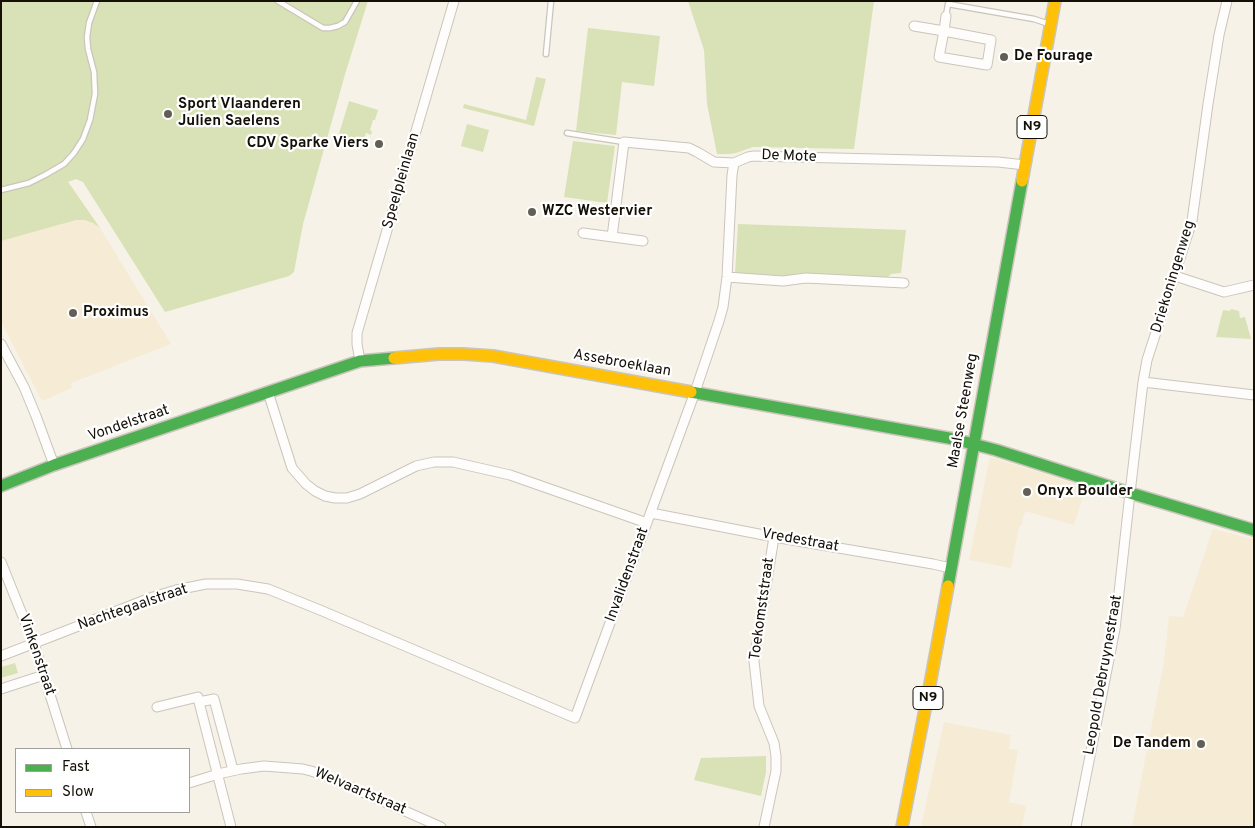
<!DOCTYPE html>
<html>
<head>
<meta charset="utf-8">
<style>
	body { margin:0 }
	#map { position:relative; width:1255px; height:828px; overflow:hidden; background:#f7f2e7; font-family:Overpass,sans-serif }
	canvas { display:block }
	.frame { position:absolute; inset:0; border:2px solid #141008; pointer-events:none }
	.legend { position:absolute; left:15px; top:748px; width:175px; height:65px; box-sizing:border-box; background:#fff; border:1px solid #a19f9c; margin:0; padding:6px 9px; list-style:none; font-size:15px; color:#141008 }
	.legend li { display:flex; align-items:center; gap:10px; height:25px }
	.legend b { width:25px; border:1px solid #a19f9c }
</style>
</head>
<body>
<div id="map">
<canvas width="1255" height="828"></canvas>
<div class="frame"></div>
<ul class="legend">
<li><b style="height:6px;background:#4caf50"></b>Fast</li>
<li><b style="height:6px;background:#ffc107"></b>Slow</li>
</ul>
</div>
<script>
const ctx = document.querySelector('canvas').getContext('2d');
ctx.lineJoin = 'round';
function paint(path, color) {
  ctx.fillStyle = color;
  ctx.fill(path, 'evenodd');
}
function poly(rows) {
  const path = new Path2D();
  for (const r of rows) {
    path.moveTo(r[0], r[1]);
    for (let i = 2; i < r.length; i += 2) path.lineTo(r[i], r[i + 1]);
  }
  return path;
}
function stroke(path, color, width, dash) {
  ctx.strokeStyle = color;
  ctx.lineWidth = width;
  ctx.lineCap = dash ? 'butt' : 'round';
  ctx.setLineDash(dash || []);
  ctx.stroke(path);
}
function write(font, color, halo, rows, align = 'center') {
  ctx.font = font + ' Overpass,sans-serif';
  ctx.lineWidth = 4.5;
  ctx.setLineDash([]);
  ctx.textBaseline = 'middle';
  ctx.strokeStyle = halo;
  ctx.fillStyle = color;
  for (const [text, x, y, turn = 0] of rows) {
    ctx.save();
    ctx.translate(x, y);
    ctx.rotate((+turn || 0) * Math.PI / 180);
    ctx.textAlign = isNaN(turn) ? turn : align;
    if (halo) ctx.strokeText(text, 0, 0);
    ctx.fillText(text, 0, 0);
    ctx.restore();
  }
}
const built = poly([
	[68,181,100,228,171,344,71,383,72,388,42,401,1,322,1,198],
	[990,457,1086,487,1074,525,1025,511,1021,526,1019,526,1011,568,969,560],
	[1213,529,1254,539,1254,827,1132,827,1164,661,1169,616,1183,617],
	[944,722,1011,735,1009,749,1018,750,1009,802,1026,806,1022,827,921,827]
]);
const green = poly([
	[1,1,368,1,346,71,303,224,294,272,289,276,165,312,83,182,76,179,68,182,100,228,93,223,85,220,76,220,1,241],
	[688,1,874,1,854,149,753,147,736,153,729,154,717,154,707,104,704,50],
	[588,28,660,36,654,86,622,82,616,135,576,131],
	[536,77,546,79,534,126,463,108,464,104,526,120],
	[349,101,378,110,375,120,373,120,370,130,372,131,371,135,366,133,362,149,359,148,360,144,338,137],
	[467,124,489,130,483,152,461,146],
	[573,141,615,146,607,203,564,197],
	[738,224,906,230,901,273,891,274,887,278,800,273,789,276,735,273],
	[1231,309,1239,311,1240,318,1245,317,1251,339,1216,337,1223,310,1230,311],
	[15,663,18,673,1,678,1,667],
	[766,756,766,772,761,796,694,780,701,758]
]);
const lane = poly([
	[278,1,323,28,330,28,338,26,345,22,357,1],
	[946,16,948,4,1034,19,1049,24],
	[546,54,551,1],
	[567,133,624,142],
	[1,190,29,183,45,175,64,164,74,153,83,139,90,120,95,94,94,72,88,49,87,37,89,23,97,1]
]);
const street = poly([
	[914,26,944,31,939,57,987,65,991,40,944,31,946,16],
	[583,233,643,241],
	[612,237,624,142,689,148,697,152,714,162,734,163,748,157,754,156,998,162,1025,165],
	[1175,276,1224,292,1254,285],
	[727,277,783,281,806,278,904,283],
	[1,344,24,387,36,416,54,465],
	[360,361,357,344,357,333,454,1],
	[1143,382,1254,395],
	[268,392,292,468,306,484,315,491,325,496,335,498,347,498,360,494,416,466,434,462,453,462,510,475,647,523],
	[651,513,774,537,933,564,950,568],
	[1,562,34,644,67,749],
	[1,656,153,597,176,590,206,584,237,584,268,589,320,610,575,718,695,392,719,321,723,307,727,277,732,175,734,163],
	[1,689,44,675],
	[157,707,198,697,199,702],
	[189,783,218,774,241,769,264,766,303,769,311,771,326,776,441,827],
	[86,812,91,827],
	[231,827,199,702,214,699,233,770],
	[764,827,776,771,776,756,774,743,759,706,754,661,774,537],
	[1076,827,1115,629,1130,493,1143,382,1147,360,1192,221,1208,104,1219,35,1227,1]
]);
const fast = poly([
	[691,392,954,439,996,450,1130,493,1254,530],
	[1,486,54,465,360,361,394,358],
	[948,586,1022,181]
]);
const slow = poly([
	[1022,181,1055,1],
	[394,358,439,354,463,354,493,356,691,392],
	[902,827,930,684,948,586]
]);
const markers = [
	[1004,57,5,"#635f56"],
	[168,114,5,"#635f56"],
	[379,144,5,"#635f56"],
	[532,212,5,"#635f56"],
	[73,313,5,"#635f56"],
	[1027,492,5,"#635f56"],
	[1201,744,5,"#635f56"]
];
const shields = [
	[1032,127,30],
	[928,698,30]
];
const shieldNames = [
	["N9",1032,127],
	["N9",928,698]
];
const poiNames = [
	["De Fourage",1014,57],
	["Sport Vlaanderen",178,105],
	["Julien Saelens",178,122],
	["CDV Sparke Viers",369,144,"right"],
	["WZC Westervier",542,212],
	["Proximus",83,313],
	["Onyx Boulder",1037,492],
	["De Tandem",1191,744,"right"]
];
const streetNames = [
	["De Mote",789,157,2],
	["Speelpleinlaan",402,181,-74],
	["Driekoningenweg",1174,277,-73],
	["Assebroeklaan",622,364,10],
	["Maalse Steenweg",964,411,-80],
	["Vondelstraat",129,424,-19],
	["Vredestraat",800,541,10],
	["Invalidenstraat",628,575,-70],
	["Nachtegaalstraat",133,608,-19],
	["Toekomststraat",763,609,-82],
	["Vinkenstraat",36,655,71],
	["Leopold Debruynestraat",1104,675,-80],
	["Welvaartstraat",360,792,23]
];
paint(built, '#f6ebd5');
paint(green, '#d9e2b6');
stroke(lane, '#cac5bc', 7);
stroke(street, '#cac5bc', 11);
stroke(fast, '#cac5bc', 14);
stroke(slow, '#cac5bc', 14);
stroke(lane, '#fefdfb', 4.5);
stroke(street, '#fefdfb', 9);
stroke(fast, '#4caf50', 11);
stroke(slow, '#ffc107', 11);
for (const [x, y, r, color] of markers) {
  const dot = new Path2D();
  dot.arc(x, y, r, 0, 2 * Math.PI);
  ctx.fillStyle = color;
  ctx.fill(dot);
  stroke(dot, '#fff', 2);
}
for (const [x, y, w] of shields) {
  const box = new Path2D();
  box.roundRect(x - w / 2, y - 11.5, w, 23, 4);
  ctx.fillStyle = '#fff';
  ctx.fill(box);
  stroke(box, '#141008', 1);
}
write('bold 14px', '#141008', null, shieldNames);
write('bold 15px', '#141008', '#fff', poiNames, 'left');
write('15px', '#141008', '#fff', streetNames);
</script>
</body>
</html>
